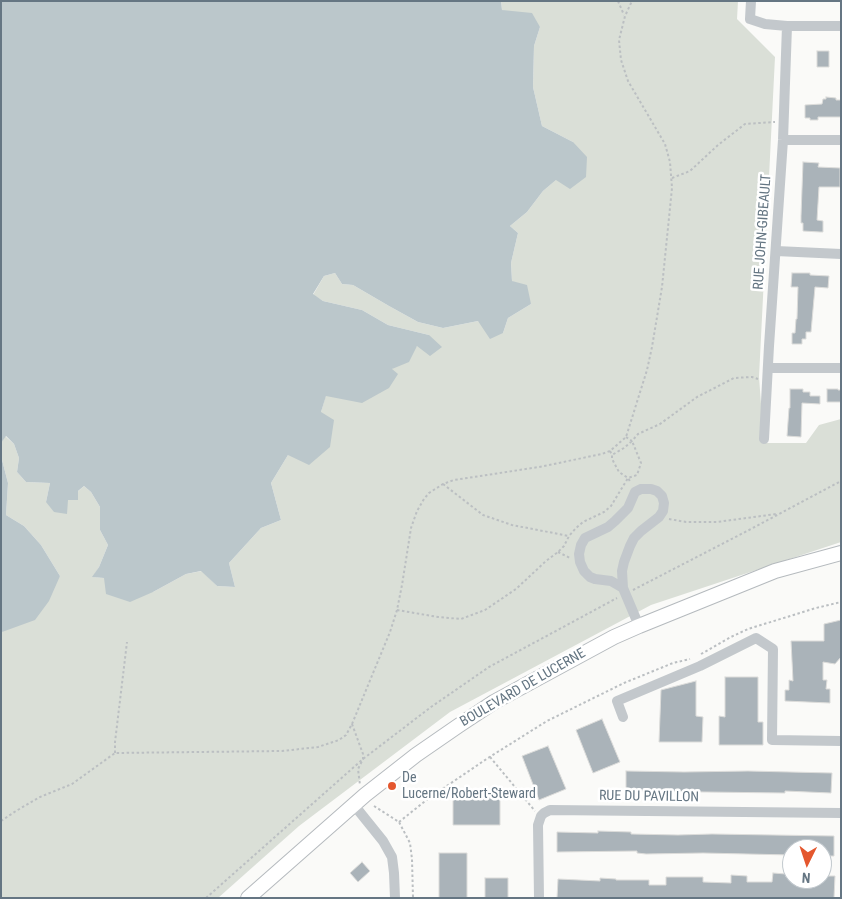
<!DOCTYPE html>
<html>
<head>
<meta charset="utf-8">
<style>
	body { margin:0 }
	#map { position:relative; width:842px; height:899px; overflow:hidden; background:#fafaf8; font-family:"Roboto Condensed",sans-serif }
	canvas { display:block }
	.frame { position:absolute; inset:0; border:2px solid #657683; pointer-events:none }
	.north { position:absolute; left:782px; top:839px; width:50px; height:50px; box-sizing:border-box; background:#fff; border:1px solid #c1c8cd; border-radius:50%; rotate:184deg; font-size:14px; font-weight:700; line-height:20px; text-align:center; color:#657683 }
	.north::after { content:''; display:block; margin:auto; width:18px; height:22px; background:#e4572e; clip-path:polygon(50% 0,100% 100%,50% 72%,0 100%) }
</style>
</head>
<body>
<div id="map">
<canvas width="842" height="899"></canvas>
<div class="frame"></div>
<div class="north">N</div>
</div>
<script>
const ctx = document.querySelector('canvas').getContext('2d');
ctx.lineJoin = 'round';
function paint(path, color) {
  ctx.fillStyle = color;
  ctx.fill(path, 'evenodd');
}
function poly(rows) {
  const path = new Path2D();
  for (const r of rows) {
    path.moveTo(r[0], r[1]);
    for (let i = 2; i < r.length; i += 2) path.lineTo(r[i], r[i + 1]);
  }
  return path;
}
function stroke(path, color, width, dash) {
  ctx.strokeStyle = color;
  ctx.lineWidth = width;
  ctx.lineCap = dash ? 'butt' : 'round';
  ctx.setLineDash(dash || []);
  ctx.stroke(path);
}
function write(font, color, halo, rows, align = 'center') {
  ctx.font = font + ' "Roboto Condensed",sans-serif';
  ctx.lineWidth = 5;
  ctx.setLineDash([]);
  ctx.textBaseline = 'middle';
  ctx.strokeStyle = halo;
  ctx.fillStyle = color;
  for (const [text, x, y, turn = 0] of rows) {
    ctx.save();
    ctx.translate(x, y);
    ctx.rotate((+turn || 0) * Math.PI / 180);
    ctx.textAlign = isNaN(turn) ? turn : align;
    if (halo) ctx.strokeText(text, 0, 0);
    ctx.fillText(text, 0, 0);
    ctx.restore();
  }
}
const green = poly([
	[501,1,738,1,737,19,775,57,759,377,764,443,806,443,819,425,841,419,841,542,651,605,450,712,299,826,218,898,1,898,1,631,2,632,60,576,41,545,24,526,6,515,8,483,1,456,1,443,5,436,14,444,19,458,17,472,26,482,50,483,46,502,68,500,84,486,91,492,100,507,100,530,108,545,99,567,93,577,105,578,153,592,186,574,202,571,217,586,235,587,229,563,261,528,281,520,271,483,288,455,321,412,326,395,392,369,429,335,388,325,362,310,323,301,313,295,324,276,335,273,342,284,353,285,389,306,418,322,443,328,478,321,503,333,508,318,531,304,512,281,511,263,518,233,510,226,527,212,543,191,557,179,573,142,542,126,533,87,534,46,540,27,502,10]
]);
const water = poly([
	[1,1,501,1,502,10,532,13,540,27,534,46,533,87,542,126,573,142,587,157,586,177,570,189,556,180,543,191,527,212,510,226,518,233,511,263,512,281,527,285,531,304,508,318,503,333,490,339,478,321,443,328,418,322,389,306,353,285,342,284,335,273,324,276,313,294,323,301,362,310,388,325,429,335,442,347,430,356,417,346,409,362,392,369,398,374,389,388,362,403,326,396,321,412,334,420,330,447,309,465,288,455,271,483,281,520,261,528,229,563,235,587,217,586,201,571,186,574,153,592,130,602,106,594,104,578,92,577,99,567,108,545,100,530,100,507,91,492,84,486,78,491,78,500,68,500,67,514,54,512,46,502,50,483,26,482,17,472,19,458,14,444,6,436,1,443],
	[1,456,8,483,6,515,24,526,41,545,60,576,49,601,35,620,2,632,1,631]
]);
const building = poly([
	[817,51,829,51,829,67,817,67,817,51],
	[826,97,836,98,836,100,841,100,841,117,818,117,818,120,810,120,810,118,805,118,805,105,822,104,823,99,826,99,826,97],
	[803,162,819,163,818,167,840,168,840,187,819,187,817,220,823,221,823,232,820,232,803,231,803,223,801,223,801,216,803,162],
	[792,273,810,273,810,275,829,276,828,288,815,287,811,332,806,332,806,339,802,339,802,344,792,344,792,333,795,333,796,319,797,319,798,287,791,287,792,273],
	[790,389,803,389,803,392,810,392,810,396,820,396,820,404,802,403,801,437,787,436,789,408,790,408,790,389],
	[827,389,838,389,838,390,841,390,841,402,827,402,827,389],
	[841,620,841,657,835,664,823,662,823,680,827,680,826,689,830,689,830,703,785,701,785,690,789,690,789,680,793,681,791,641,824,641,824,624,841,620],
	[725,677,758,677,758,722,763,722,763,745,719,745,719,716,725,717,725,677],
	[696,681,696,716,703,717,702,742,659,742,661,690,696,681],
	[602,719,620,762,593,773,576,730,602,719],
	[548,746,566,789,539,800,522,756,548,746],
	[626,771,684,772,748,771,832,773,831,793,785,791,785,793,626,791,626,771],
	[453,796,500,797,500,825,453,825,453,796],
	[598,831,631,832,631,834,678,835,712,834,834,836,834,856,822,856,822,849,792,849,792,855,703,853,646,854,637,853,637,851,557,852,557,832,598,833,598,831],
	[439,853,467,853,467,898,439,898,439,853],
	[362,862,370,871,358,882,350,873,362,862],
	[773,873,786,874,786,877,792,877,792,879,800,879,800,882,815,883,815,879,822,879,822,876,835,876,834,898,557,898,558,879,600,881,600,878,616,879,616,880,649,880,649,885,666,885,666,877,703,877,703,882,731,883,731,875,747,876,747,882,772,882,773,873],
	[485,878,508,878,508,898,485,898,485,878]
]);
const path = poly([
	[618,1,624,15],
	[672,178,690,171,718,145,745,124,775,122],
	[626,437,632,441,638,434,660,424,697,397,734,378,752,377,758,379],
	[610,451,612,455,612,459,619,472,628,478,631,483],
	[443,484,483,515,512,525,569,536],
	[669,519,686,522,717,522,776,514],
	[558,552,570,558],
	[633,590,749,530,841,481],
	[397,610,438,617,461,619,485,610,516,589,546,561,558,552,564,546,569,536,576,528,583,522,604,512,611,506,628,478,637,475,641,463,632,441,624,448,612,455],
	[701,654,731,637,748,629,816,608,841,602],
	[352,724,363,754,363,759,358,769,360,785],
	[115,753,115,742,127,642],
	[490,757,535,811],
	[374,806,399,822,410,843,412,859,413,898],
	[1,821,16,811,40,797,72,784,115,753,282,751,318,747,339,740,346,735,352,724,390,632,397,610,402,585,411,528,417,511,424,499,429,493,443,484,454,480,539,467,602,454,610,451,626,437,647,370,652,347,662,287,672,188,670,162,665,144,628,81,621,60,619,40,625,16,632,1],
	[399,822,429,798,488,758,547,721,624,683,673,663,690,659],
	[206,898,363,759,431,707,489,667,617,598]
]);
const minor = poly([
	[751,1,750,19,765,24,787,26,841,26],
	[783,140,841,140],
	[776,251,841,254],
	[768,368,841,368],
	[764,439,769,346,783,140,787,26],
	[641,489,651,489,657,491,662,496,664,503,663,511,659,517,641,531,634,538,630,546,624,562,622,571,623,588,611,581,595,579,590,577,584,571,580,562,579,554,581,545,585,538,608,527,615,521,628,508,635,492,641,489],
	[623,588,639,626],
	[623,717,617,701,700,666,756,638,773,649,772,740,841,741],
	[354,805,383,841,392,857,394,873,395,898],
	[539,898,538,825,541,816,544,813,550,810,841,813]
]);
const major = poly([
	[248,898,365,795,416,755,458,726,494,702,614,637,639,626,775,571,841,553]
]);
const markers = [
	[392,786,5,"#e4572e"]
];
const streetNames = [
	["RUE JOHN-GIBEAULT",763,232,-86],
	["BOULEVARD DE LUCERNE",523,688,-30],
	["RUE DU PAVILLON",649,797,1]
];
const poiNames = [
	["De",402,778],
	["Lucerne/Robert-Steward",402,794]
];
paint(green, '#dadfd7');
paint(water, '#bbc7cb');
paint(building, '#aab3b9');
stroke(building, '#dcdcda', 1);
stroke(major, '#b5babe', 16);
stroke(path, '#bbbfc2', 2, [2.5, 2.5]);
stroke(minor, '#c3c8cc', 10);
stroke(major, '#fff', 14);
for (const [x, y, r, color] of markers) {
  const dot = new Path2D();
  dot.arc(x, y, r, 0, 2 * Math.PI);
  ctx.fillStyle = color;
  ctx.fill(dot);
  stroke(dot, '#fff', 2);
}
write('14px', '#657683', '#fff', streetNames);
write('14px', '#657683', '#fff', poiNames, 'left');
</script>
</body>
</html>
